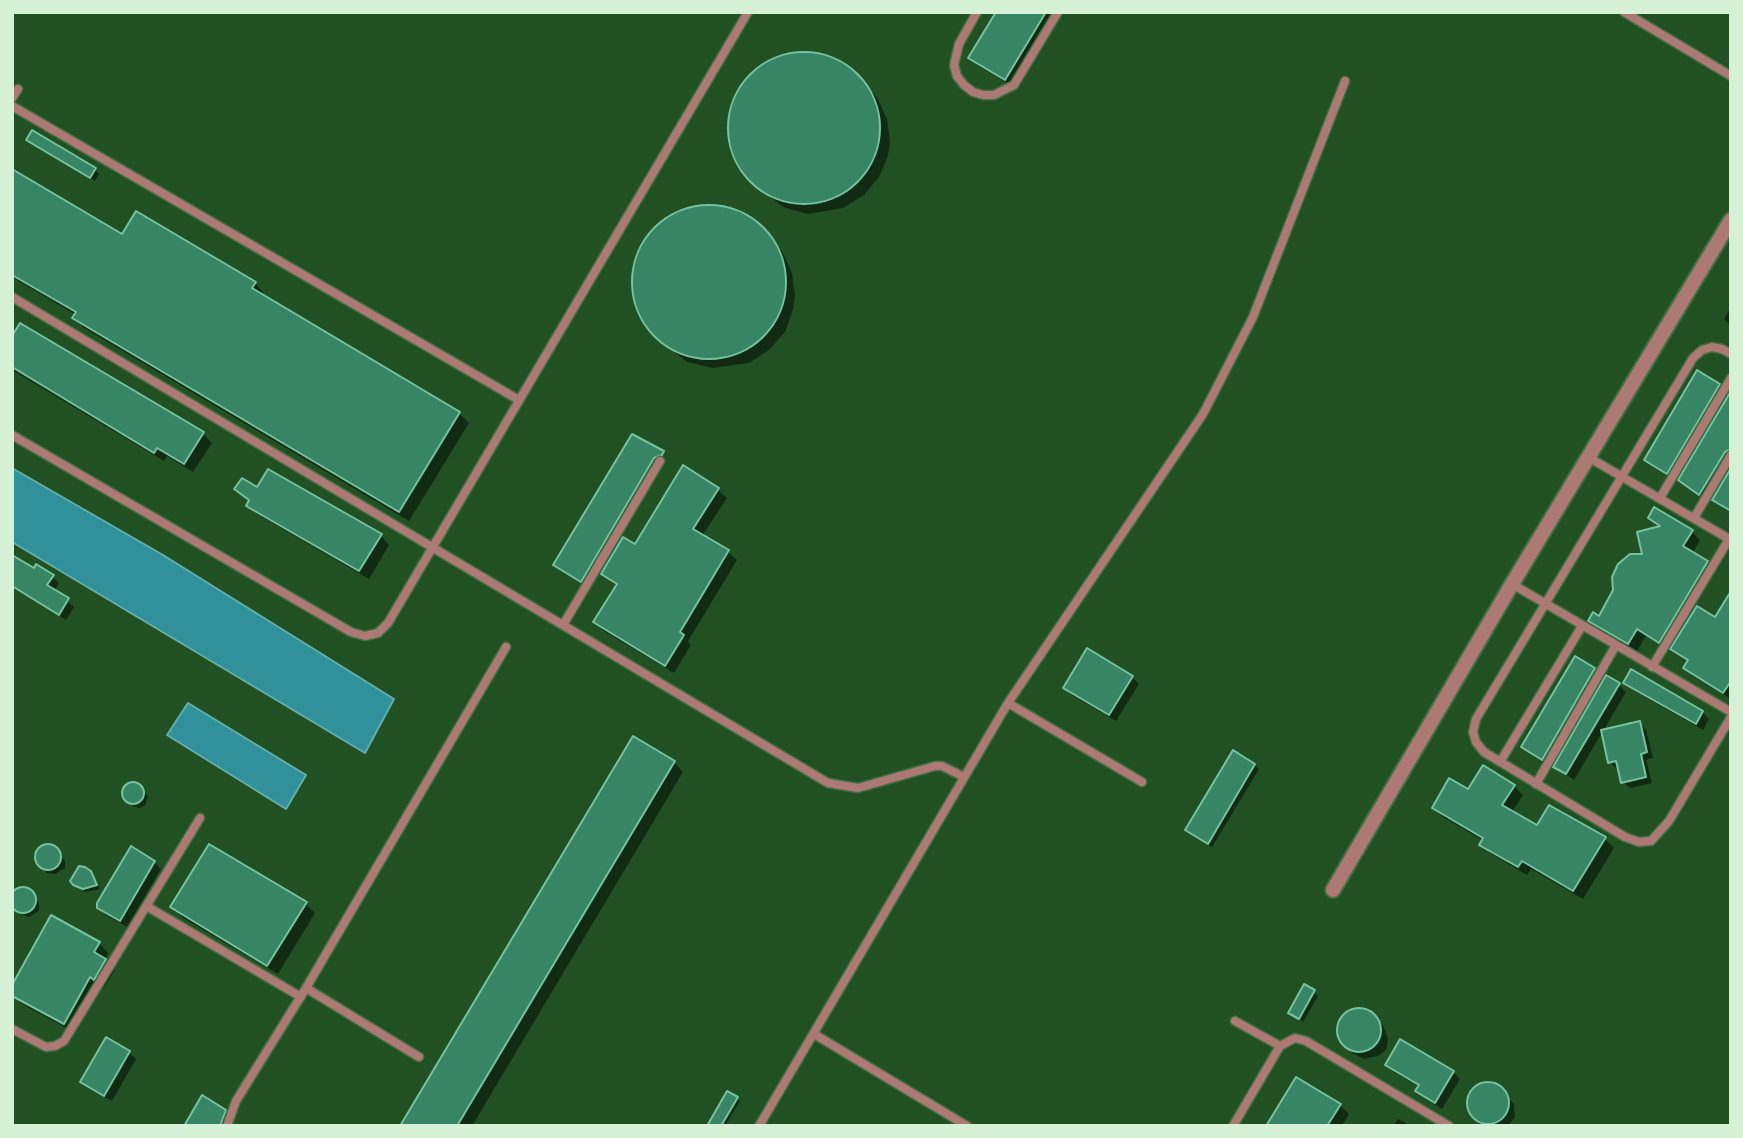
<!DOCTYPE html>
<html>
<head>
<meta charset="utf-8">
<style>
	body { margin:0 }
	#map { position:relative; width:1743px; height:1138px; overflow:hidden; background:#215122; font-family:Raleway,sans-serif }
	canvas { display:block }
	.frame { position:absolute; inset:0; border:14px solid #d7f1d6; pointer-events:none }
</style>
</head>
<body>
<div id="map">
<canvas width="1743" height="1138"></canvas>
<div class="frame"></div>
</div>
<script>
const ctx = document.querySelector('canvas').getContext('2d');
ctx.lineJoin = 'round';
function paint(path, color) {
  ctx.fillStyle = color;
  ctx.fill(path, 'evenodd');
}
function poly(rows) {
  const path = new Path2D();
  for (const r of rows) {
    if (r.length === 3) {
      path.moveTo(r[0] + r[2], r[1]);
      path.arc(r[0], r[1], r[2], 0, 2 * Math.PI);
      continue;
    }
    path.moveTo(r[0], r[1]);
    for (let i = 2; i < r.length; i += 2) path.lineTo(r[i], r[i + 1]);
  }
  return path;
}
function stroke(path, color, width, dash) {
  ctx.strokeStyle = color;
  ctx.lineWidth = width;
  ctx.lineCap = dash ? 'butt' : 'round';
  ctx.setLineDash(dash || []);
  ctx.stroke(path);
}
const water = poly([
	[12,468,163,555,394,699,365,753,12,542,12,468],
	[188,703,306,775,286,809,167,735,188,703]
]);
const shadow = poly([
	[998,12,1059,12,1014,87,979,66,970,57],
	[793,54,820,55,849,69,877,97,887,119,890,142,888,156,879,177,864,195,843,208,808,214,783,207,749,180,734,156,728,128,731,107,745,81,767,63],
	[28,140,95,170,99,174,95,181],
	[12,177,123,236,255,283,264,293,262,296,459,413,469,423,409,521,84,328,74,318,76,315,12,277],
	[698,208,725,209,754,222,782,251,792,273,795,296,793,310,785,332,769,350,749,363,713,368,687,362,654,335,638,311,633,282,636,260,650,235,672,216],
	[1731,307,1731,326,1724,319],
	[12,340,203,434,212,443,193,472,167,456,164,461,12,370],
	[1719,385,1720,387,1669,474,1647,462],
	[1731,395,1731,460,1706,500,1680,480],
	[632,437,664,454,656,459,583,583,556,567],
	[684,467,718,490,727,498,702,536,728,552,737,560,688,641,691,645,674,673,604,631,595,622,617,586,603,574,635,547],
	[236,489,257,490,381,536,389,545,369,579,257,514,248,506,250,501],
	[1650,518,1692,532,1700,540,1692,554,1715,571,1668,650,1646,636,1637,651,1599,629,1590,621,1600,618,1644,556,1659,528],
	[12,562,52,577,59,583,54,591,74,607,66,620,12,587],
	[1731,595,1731,699,1695,677,1685,668,1689,662,1673,649,1716,619],
	[1594,669,1601,676,1550,766,1530,754,1523,747],
	[1132,677,1139,684,1116,721,1072,695,1065,688],
	[1626,682,1702,712,1709,719,1703,730,1633,690],
	[1619,685,1626,692,1574,780,1556,767],
	[1640,723,1646,730,1653,758,1646,760,1652,783,1630,788,1623,782,1620,768,1617,769,1610,762],
	[674,762,683,772,472,1126,403,1126],
	[1254,765,1259,769,1212,847,1191,834],
	[133,783,139,785,148,796,145,805,140,808,133,806,124,793,127,785],
	[1514,786,1523,795,1512,812,1538,827,1550,807,1605,839,1614,848,1583,899,1531,869,1527,875,1490,853,1481,844,1484,841,1443,817,1434,808,1468,791],
	[45,846,52,846,57,851,65,861,65,868,55,874,47,873,42,868,37,861,37,854],
	[131,849,154,862,161,869,127,927,104,914,97,906],
	[90,873,95,878,100,889,85,892,73,880],
	[23,889,30,892,39,903,39,911,29,917,18,913,12,905,12,897,16,890],
	[306,904,315,913,278,974,182,917,173,907],
	[99,943,108,953,105,960,115,970,104,988,100,986,74,1032,20,1003,12,995],
	[1314,992,1318,996,1303,1022,1290,1012],
	[1363,1010,1383,1025,1388,1039,1386,1050,1378,1056,1364,1059,1352,1053,1344,1045,1338,1033,1340,1021,1349,1012],
	[129,1052,136,1059,112,1101,90,1089,83,1082],
	[1387,1065,1453,1072,1460,1079,1442,1109,1425,1098,1418,1091,1420,1087,1394,1072],
	[1484,1084,1497,1086,1514,1104,1515,1117,1508,1126,1484,1126,1470,1112,1468,1107,1470,1095,1478,1086],
	[737,1098,740,1101,725,1126,709,1126],
	[1340,1105,1349,1114,1342,1126,1268,1126],
	[225,1111,232,1118,230,1126,186,1126],
	[1398,1119,1406,1123,1408,1126,1393,1126]
]);
const building = poly([
	[996,12,1046,12,1005,80,968,58,996,12],
	[804,128,76],
	[32,130,96,168,90,178,26,140,32,130],
	[12,169,122,234,136,211,256,282,252,288,460,412,399,512,72,318,76,312,12,275,12,169],
	[709,282,77],
	[20,323,204,432,184,464,157,448,154,453,12,367,12,336,20,323],
	[1697,370,1720,384,1667,474,1644,460,1697,370],
	[1731,391,1731,449,1725,452,1699,495,1678,480,1731,391],
	[632,434,664,451,662,455,654,458,581,582,553,565,632,434],
	[683,465,719,488,693,529,729,550,680,632,684,635,665,666,593,622,617,584,601,574,623,537,635,544,683,465],
	[1731,468,1731,511,1712,500,1731,468],
	[268,469,382,534,359,571,246,506,249,500,234,489,242,478,257,487,268,469],
	[1654,507,1693,530,1683,546,1708,561,1659,643,1637,629,1628,644,1588,621,1593,612,1599,616,1613,590,1612,577,1618,564,1630,554,1642,554,1637,532,1660,526,1648,518,1654,507],
	[12,555,34,568,36,564,54,575,47,585,69,598,59,615,12,586,12,555],
	[1731,591,1731,681,1723,693,1683,668,1688,660,1670,649,1697,606,1715,617,1731,591],
	[1087,648,1133,676,1109,715,1063,688,1087,648],
	[1575,656,1595,668,1542,760,1521,747,1575,656],
	[1631,669,1703,711,1696,724,1623,683,1631,669],
	[1606,675,1620,683,1566,774,1553,767,1606,675],
	[1640,721,1647,752,1641,754,1646,777,1621,783,1616,761,1608,763,1601,730,1640,721],
	[633,736,675,761,457,1126,400,1126,633,736],
	[1233,750,1255,764,1208,844,1185,830,1233,750],
	[1483,765,1515,785,1502,805,1537,825,1549,805,1606,837,1573,891,1522,861,1518,867,1479,845,1483,838,1432,808,1449,778,1468,789,1483,765],
	[133,793,11],
	[48,857,13],
	[209,844,307,902,267,966,170,907,209,844],
	[131,846,155,861,120,921,97,908,97,903,131,846],
	[79,866,85,867,91,871,97,885,83,889,73,885,70,881,79,866],
	[23,900,13],
	[51,915,100,942,94,952,106,959,94,980,90,977,64,1024,12,996,12,985,51,915],
	[1304,984,1315,990,1299,1019,1288,1013,1304,984],
	[1359,1030,22],
	[106,1037,130,1051,104,1096,80,1082,106,1037],
	[1400,1039,1454,1071,1435,1103,1415,1091,1419,1085,1385,1065,1400,1039],
	[1296,1077,1341,1104,1327,1126,1266,1126,1296,1077],
	[1488,1103,21],
	[727,1091,738,1097,731,1109,721,1126,707,1126,727,1091],
	[202,1095,226,1110,220,1126,184,1126,202,1095]
]);
const service = poly([
	[977,12,959,44,954,65,957,76,964,85,973,92,983,95,994,95,1014,85,1058,12],
	[1624,12,1731,76],
	[12,98,18,89],
	[12,106,519,400],
	[12,297,828,783,858,788,935,766,942,766,964,777],
	[1731,354,1722,349,1712,347,1702,350,1693,358,1476,719,1473,732,1476,742,1484,752,1625,837,1639,842,1651,841,1669,821,1731,717],
	[12,435,351,632,365,636,378,633,388,623,748,12],
	[1588,457,1731,540],
	[1660,498,1731,378],
	[1694,518,1731,455],
	[1512,584,1731,712],
	[563,625,660,461],
	[1652,667,1729,539],
	[1008,703,1142,782],
	[1500,762,1582,626],
	[1536,784,1616,645],
	[148,907,301,997],
	[306,988,419,1057],
	[1235,1021,1280,1046],
	[12,1029,46,1047,55,1046,64,1041,200,818],
	[814,1034,967,1126],
	[227,1126,236,1101,306,988,506,647],
	[759,1126,1008,703,1203,414,1253,317,1345,81],
	[1233,1126,1280,1046,1295,1038,1306,1041,1449,1126]
]);
const minor = poly([
	[1333,890,1512,584,1731,220]
]);
paint(water, '#31919a');
stroke(water, '#63aeac', 2);
paint(shadow, '#0007');
paint(building, '#378565');
stroke(building, '#75c2a0', 2);
stroke(service, '#426e42', 11);
stroke(minor, '#426e42', 18);
stroke(service, '#ad7974', 8);
stroke(minor, '#ad7974', 14);
</script>
</body>
</html>
